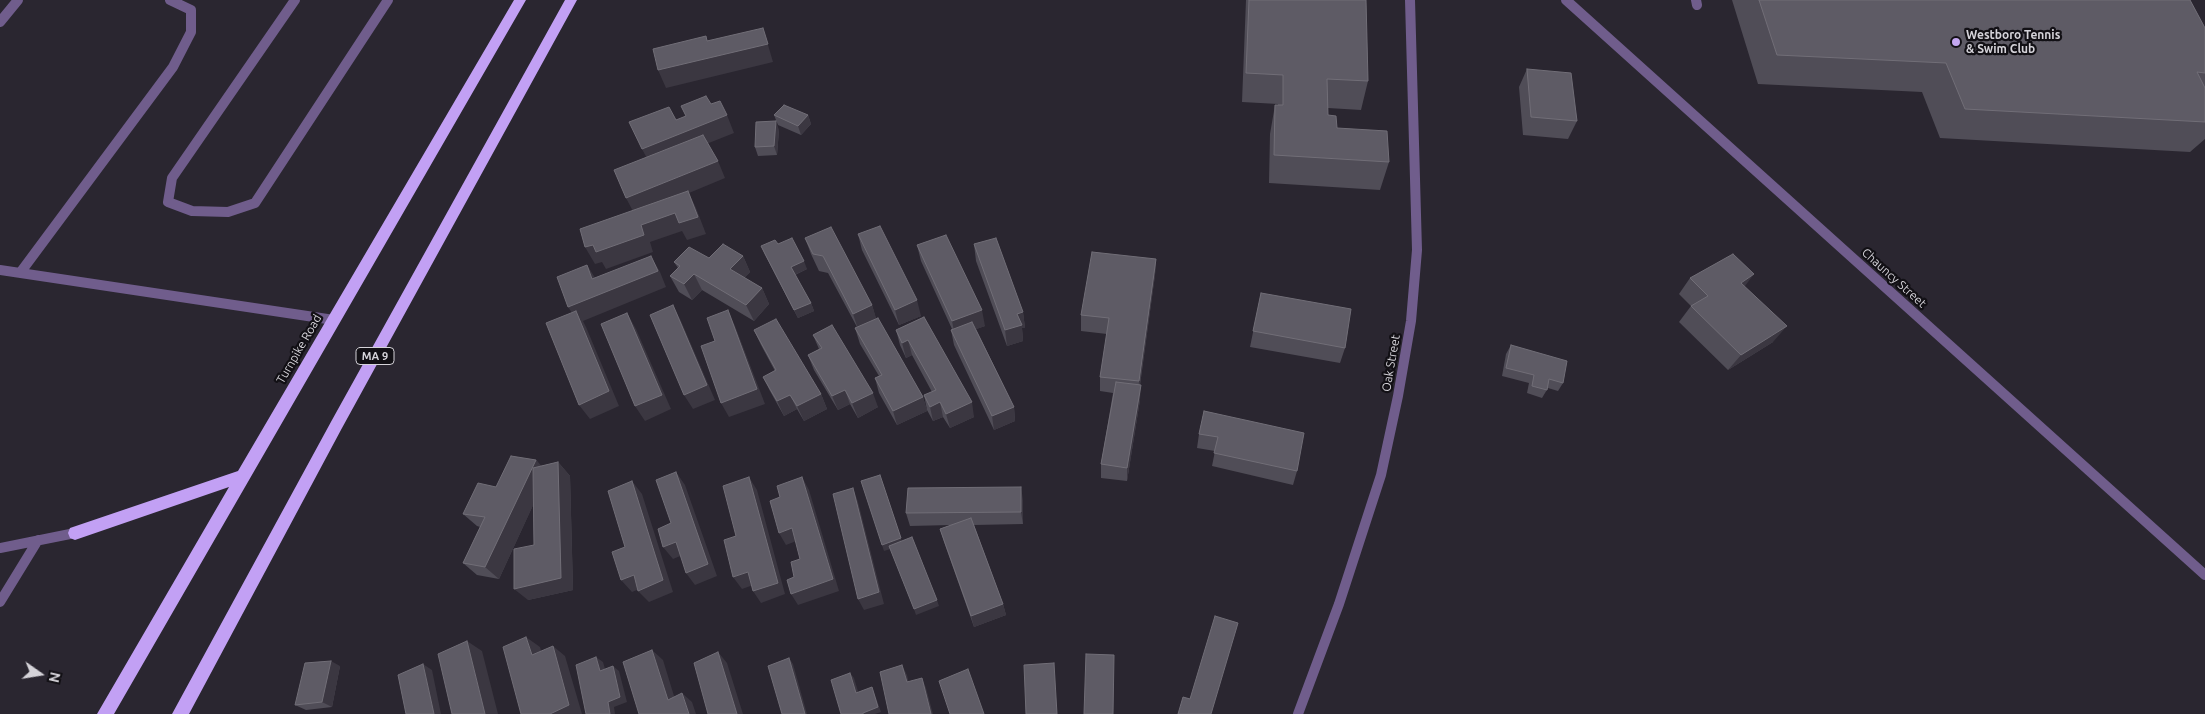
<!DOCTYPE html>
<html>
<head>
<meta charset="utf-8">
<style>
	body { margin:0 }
	#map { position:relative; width:2205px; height:714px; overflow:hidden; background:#2a2630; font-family:Ubuntu,sans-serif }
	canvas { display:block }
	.north { position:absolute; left:15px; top:649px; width:50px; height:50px; -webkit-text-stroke:4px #121015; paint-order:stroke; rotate:103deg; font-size:14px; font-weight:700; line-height:20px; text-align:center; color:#d5d3d9 }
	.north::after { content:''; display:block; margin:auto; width:18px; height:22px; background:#d5d3d9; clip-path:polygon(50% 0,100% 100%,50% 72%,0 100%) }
</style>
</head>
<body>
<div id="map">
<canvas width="2205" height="714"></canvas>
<div class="north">N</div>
</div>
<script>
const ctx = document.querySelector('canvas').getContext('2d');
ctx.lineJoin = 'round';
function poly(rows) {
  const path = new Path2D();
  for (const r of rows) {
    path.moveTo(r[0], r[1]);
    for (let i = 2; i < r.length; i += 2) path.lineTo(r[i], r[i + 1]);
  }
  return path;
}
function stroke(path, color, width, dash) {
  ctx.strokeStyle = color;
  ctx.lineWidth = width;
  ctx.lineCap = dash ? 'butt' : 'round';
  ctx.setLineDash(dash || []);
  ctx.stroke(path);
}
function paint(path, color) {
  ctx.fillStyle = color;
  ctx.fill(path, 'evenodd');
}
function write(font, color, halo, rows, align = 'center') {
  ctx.font = font + ' Ubuntu,sans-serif';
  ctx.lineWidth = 4.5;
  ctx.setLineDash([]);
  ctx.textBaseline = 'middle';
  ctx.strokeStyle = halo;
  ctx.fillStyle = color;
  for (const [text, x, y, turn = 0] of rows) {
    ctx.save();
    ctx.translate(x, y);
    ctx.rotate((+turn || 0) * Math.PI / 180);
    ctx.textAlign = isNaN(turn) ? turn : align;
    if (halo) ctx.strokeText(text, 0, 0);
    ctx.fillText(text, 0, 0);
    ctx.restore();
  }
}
const service = poly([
	[295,0,172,178,168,202,192,211,228,212,255,203,388,0],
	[1696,0,1697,5],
	[0,22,18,0],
	[0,270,334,320],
	[20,273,173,67,191,32,191,10,170,0],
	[0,548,75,533],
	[0,602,38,540]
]);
const minor = poly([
	[1566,0,2205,575],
	[1298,714,1339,604,1381,475,1398,396,1411,321,1417,250,1410,0]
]);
const trunk = poly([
	[514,0,526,0,114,714,97,714,229,487,75,540,70,538,68,533,70,528,238,471,514,0],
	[565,0,577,0,342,428,189,714,172,714,332,420,565,0]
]);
const wall = poly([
	[1246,0,1366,0,1368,81,1361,110,1328,108,1328,115,1337,128,1389,162,1380,190,1269,183,1270,134,1275,105,1278,105,1278,104,1242,102],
	[1732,0,2190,0,2205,28,2205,139,2190,152,1940,138,1922,92,1758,84],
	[1527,69,1577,121,1568,139,1523,135,1519,87],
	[774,115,808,115,811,124,801,135,778,125],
	[779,130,777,155,758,156,755,147],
	[858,234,921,316,899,325,862,250],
	[805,238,872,305,876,319,923,397,927,411,897,425,879,393,875,378,879,376,860,344,855,328,857,327,828,273,819,271,811,254],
	[778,244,807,269,795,275,811,303,814,311,798,318,765,255,761,246],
	[974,244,1023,312,1025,328,1022,328,1023,341,1007,346,976,261],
	[917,245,985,326,976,329,1014,407,1015,421,994,430,954,345,951,330,952,329,921,261],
	[743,256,750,272,744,278,762,288,769,304,754,321,702,290,692,300,679,292,670,276,678,268,674,262,709,258],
	[1156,259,1155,275,1140,385,1140,400,1127,481,1101,478,1101,464,1113,393,1100,391,1100,377,1107,334,1081,331,1081,315],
	[1690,278,1744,286,1773,342,1728,370,1679,322,1691,306,1679,294],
	[1261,293,1345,348,1340,363,1250,347],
	[924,317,974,417,950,428,943,417,933,421,927,410,924,395,932,392,912,355,906,358,900,345,896,330],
	[754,330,821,394,827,409,804,421,797,409,784,416,770,391,763,377,775,371,761,345],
	[813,335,878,407,858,418,850,404,838,410,814,370,808,355,819,349],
	[1511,345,1563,383,1558,391,1548,388,1542,398,1527,393,1529,383,1502,376,1506,354],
	[1204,411,1297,471,1293,485,1212,466,1215,451,1197,448,1199,434],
	[536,460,541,466,558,462,570,476,573,590,528,600,534,545,533,505,499,579,477,575,463,563,480,527,477,526,463,514,496,487],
	[1023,500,1023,524,974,525,1003,604,1006,615,974,627,944,542,940,529,951,525,910,526,906,513],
	[340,666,332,707,306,710,295,705]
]);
const shadedWall = poly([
	[763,28,773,62,666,88,658,70,707,41,706,36,713,55],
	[727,115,734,133,651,166,642,149],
	[808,115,811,124,801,135,798,126],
	[776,121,779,130,777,155,774,146],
	[718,161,725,178,689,193,696,208,706,234,687,240,682,231,650,242,653,252,606,269,602,262,595,264,585,247,641,225,689,193,635,215,626,198],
	[651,256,660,272,666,287,583,321,586,327,619,406,590,419,579,405,579,323,568,307,592,279,587,265,597,281],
	[743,256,750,272,737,285,730,269],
	[1156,259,1155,275,1138,396,1139,381],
	[804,261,807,269,794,275,791,267],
	[694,274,702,290,692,300,684,284],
	[1754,274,1742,290,1741,283],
	[762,288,769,304,754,321,746,305],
	[917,300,921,316,899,325,895,310],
	[811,303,814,311,798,318,794,310],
	[673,305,681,321,715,400,693,409,684,395],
	[872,305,877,321,858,329,853,314],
	[728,310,735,326,765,404,729,417,721,403],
	[982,310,985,326,955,337,952,321],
	[1023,312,1025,328,1022,328,1023,341,1007,346,1005,330,1017,314],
	[627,313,636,329,671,409,645,421,635,406],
	[1787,326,1773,342,1728,370,1741,355],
	[908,340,912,355,906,358,902,343],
	[1141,385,1140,400,1127,481,1127,468],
	[845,390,850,404,838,410,832,396],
	[873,393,878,407,858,418,852,403],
	[821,394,827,409,804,421,797,406],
	[790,395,797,409,784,416,777,401],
	[923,397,927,411,897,425,893,411],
	[940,402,943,417,933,421,930,407],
	[972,402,974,417,950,428,946,414],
	[1014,407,1015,421,994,430,992,416],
	[536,460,548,473,499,579,485,567],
	[558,462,570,476,573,590,528,600,514,589,561,578],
	[676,472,685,485,717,576,695,585,686,573],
	[880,475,903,545,884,551,882,545],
	[749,477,757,490,785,594,761,603,753,591],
	[802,477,809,490,839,591,798,605,791,594,833,579],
	[632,481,642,494,673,592,649,602,638,591],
	[1021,487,1023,500,1023,524,1021,512],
	[853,488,858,502,884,604,864,610,858,599],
	[792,528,799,540,786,545,779,533],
	[676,542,685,554,673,559,663,547],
	[748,572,756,584,742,589,733,577],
	[634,575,644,587,632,592,621,580],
	[937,600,939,606,916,615,914,609],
	[1003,604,1006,615,974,627,971,616],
	[526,637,540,647,545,665,532,655],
	[467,641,482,651,498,714,485,714],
	[553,646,565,656,582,714,550,714],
	[652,650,663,660,678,709,668,700],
	[718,652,727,663,743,714,737,714],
	[596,657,603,662,607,676,600,671],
	[789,658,793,664,807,714,805,714],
	[331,661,340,666,332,707,322,702],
	[423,664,432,670,441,714,434,714],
	[902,665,907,675,911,692,907,682],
	[613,666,619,671,627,702,614,707,615,714,610,714,608,702],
	[850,673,854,678,860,698,856,693],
	[922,678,926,688,933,714,931,714],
	[872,687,874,692,881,712,875,714,863,714,863,713],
	[682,693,692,702,696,714,689,714]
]);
const building = poly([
	[1249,0,1366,0,1368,81,1327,79,1328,115,1336,116,1337,128,1387,131,1389,162,1274,155,1275,105,1283,105,1283,75,1246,73,1249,0],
	[1759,0,2190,0,2205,28,2205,73,2197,72,2205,88,2205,122,1965,109,1946,63,1777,55,1759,0],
	[763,28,768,44,658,70,653,49,706,36,707,41,763,28],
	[1527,69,1571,73,1577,121,1531,117,1527,69],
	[706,96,711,104,720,101,727,115,642,149,629,122,669,107,676,120,686,116,681,106,706,96],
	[784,105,808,115,798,126,774,115,784,105],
	[776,121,774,146,755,147,756,122,776,121],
	[703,135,718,161,626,198,614,170,703,135],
	[688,191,698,217,679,223,675,213,641,225,644,235,596,252,593,245,585,247,580,229,688,191],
	[880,226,917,300,895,310,858,234,880,226],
	[831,227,872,305,853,314,823,256,813,254,805,238,831,227],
	[946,235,982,310,952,321,917,245,946,235],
	[792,238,804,261,791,267,811,303,794,310,761,246,775,240,778,244,792,238],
	[996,238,1023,312,1017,314,1022,325,1005,330,974,244,996,238],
	[723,244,743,256,730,269,762,288,746,305,694,274,684,284,670,276,680,266,674,262,689,247,709,258,723,244],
	[1092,252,1156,259,1139,381,1100,377,1109,318,1081,315,1092,252],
	[1733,254,1754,274,1741,283,1787,326,1741,355,1691,306,1708,296,1690,278,1733,254],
	[651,256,658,271,568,307,557,277,587,265,592,279,651,256],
	[1261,293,1351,309,1345,348,1253,331,1261,293],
	[673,305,707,385,684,395,650,315,673,305],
	[728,310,757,389,721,403,701,346,715,341,707,318,728,310],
	[576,311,609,391,579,405,546,323,576,311],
	[627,313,662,395,635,406,601,324,627,313],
	[924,317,972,402,946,414,940,402,930,407,924,395,936,390,908,340,902,343,896,330,924,317],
	[878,318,923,397,893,411,875,378,882,375,855,328,878,318],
	[776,319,821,394,797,406,790,395,777,401,763,377,776,370,754,330,776,319],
	[972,322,1014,407,992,416,951,330,972,322],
	[832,325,873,393,852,403,845,390,832,396,808,355,822,348,813,335,832,325],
	[1511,345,1567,361,1563,383,1549,379,1547,390,1532,386,1534,375,1506,368,1511,345],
	[1116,382,1141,385,1127,468,1101,464,1116,382],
	[1204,411,1304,433,1297,471,1214,453,1218,437,1199,434,1204,411],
	[511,456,536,460,485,567,463,563,485,517,463,514,478,483,496,487,511,456],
	[558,462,561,578,514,589,514,549,534,545,533,468,558,462],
	[676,472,708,564,686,573,676,542,663,547,658,529,671,523,656,480,676,472],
	[880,475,901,538,882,545,861,481,880,475],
	[749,477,778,583,753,591,748,572,733,577,724,540,736,536,723,486,749,477],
	[802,477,833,579,791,594,787,580,794,577,791,562,800,559,792,528,779,533,770,501,780,497,777,486,802,477],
	[632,481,663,580,638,591,634,575,621,580,612,552,625,547,608,491,632,481],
	[1021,487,1021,512,906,513,908,488,1021,487],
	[853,488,879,592,858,599,833,494,853,488],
	[971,518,1003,604,971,616,940,529,971,518],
	[912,537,937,600,914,609,889,546,912,537],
	[1215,616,1238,623,1211,714,1178,714,1183,697,1190,699,1215,616],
	[526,637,532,655,553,646,569,705,550,714,521,714,503,647,526,637],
	[467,641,485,714,452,714,438,654,467,641],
	[652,650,668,700,682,693,689,714,639,714,623,662,652,650],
	[718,652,737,714,708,714,694,663,718,652],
	[1086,654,1114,655,1113,714,1084,714,1086,654],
	[596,657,600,671,613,666,620,697,608,702,610,714,586,714,576,665,596,657],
	[789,658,805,714,782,714,768,666,789,658],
	[331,661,322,702,295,705,305,663,331,661],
	[1054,663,1057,714,1026,714,1024,665,1054,663],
	[423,664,434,714,406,714,398,675,423,664],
	[902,665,907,682,922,678,931,714,889,714,880,672,902,665],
	[968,669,984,714,950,714,939,681,968,669],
	[850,673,856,693,872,687,878,707,863,713,863,714,841,714,831,680,850,673]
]);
const markers = [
	[1956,42,5,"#c4a7f1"]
];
const shields = [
	[375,356,38]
];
const shieldNames = [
	["MA 9",375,356]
];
const poiNames = [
	["Westboro Tennis",1966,35],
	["& Swim Club",1966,49]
];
const streetNames = [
	["Chauncy Street",1894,278,42],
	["Turnpike Road",299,349,-60],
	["Oak Street",1391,363,-80]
];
stroke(service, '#705d8c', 10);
stroke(minor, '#705d8c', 10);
paint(trunk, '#c2a0f4');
paint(wall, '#504d57');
paint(shadedWall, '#3b3741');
paint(building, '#5e5b65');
stroke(building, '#716e77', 1);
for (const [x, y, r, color] of markers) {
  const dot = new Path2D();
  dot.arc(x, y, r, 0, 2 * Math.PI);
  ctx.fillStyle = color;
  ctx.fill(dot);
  stroke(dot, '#121015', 2);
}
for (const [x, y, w] of shields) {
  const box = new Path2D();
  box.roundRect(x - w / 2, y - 8.5, w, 17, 4);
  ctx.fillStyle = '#121015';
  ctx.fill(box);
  stroke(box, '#d5d3d9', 1);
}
write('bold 11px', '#d5d3d9', null, shieldNames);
write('bold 12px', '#d5d3d9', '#121015', poiNames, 'left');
write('12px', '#d5d3d9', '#121015', streetNames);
</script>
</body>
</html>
